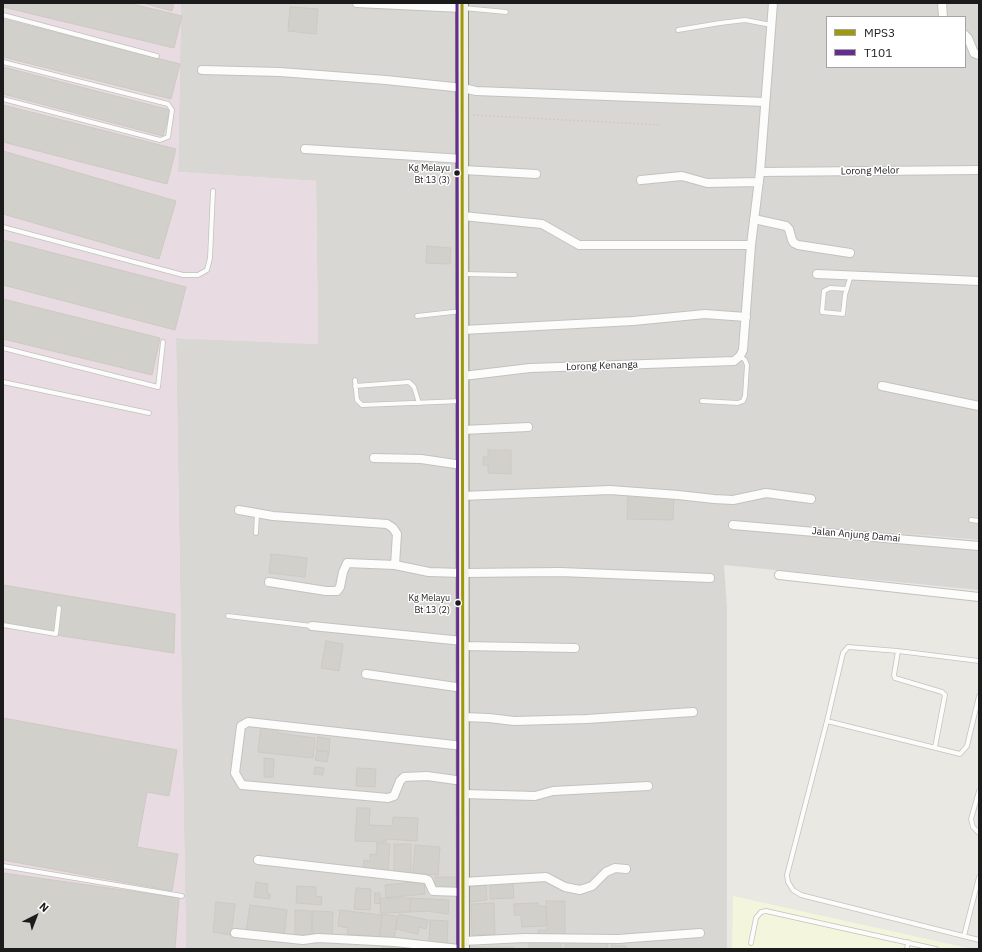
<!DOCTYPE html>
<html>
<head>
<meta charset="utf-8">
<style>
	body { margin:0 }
	#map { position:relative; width:982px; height:952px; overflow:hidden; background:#eae8e2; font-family:"IBM Plex Sans",sans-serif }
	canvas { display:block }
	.frame { position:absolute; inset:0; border:4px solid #1b1b1b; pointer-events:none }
	.legend { position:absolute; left:826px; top:16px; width:140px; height:52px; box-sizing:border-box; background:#fff; border:1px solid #a4a4a4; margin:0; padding:5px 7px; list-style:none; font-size:12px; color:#1b1b1b }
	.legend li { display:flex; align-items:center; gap:8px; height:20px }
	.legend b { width:20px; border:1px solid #a4a4a4 }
	.north { position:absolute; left:16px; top:896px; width:40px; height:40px; -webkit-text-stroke:3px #fff; paint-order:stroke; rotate:42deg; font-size:11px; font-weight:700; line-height:16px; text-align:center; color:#1b1b1b }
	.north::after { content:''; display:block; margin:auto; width:14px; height:18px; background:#1b1b1b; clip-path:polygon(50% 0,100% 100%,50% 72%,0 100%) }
</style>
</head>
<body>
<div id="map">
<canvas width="982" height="952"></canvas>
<div class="frame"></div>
<ul class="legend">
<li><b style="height:5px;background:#a0990b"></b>MPS3</li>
<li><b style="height:5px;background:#662d91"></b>T101</li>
</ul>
<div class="north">N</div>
</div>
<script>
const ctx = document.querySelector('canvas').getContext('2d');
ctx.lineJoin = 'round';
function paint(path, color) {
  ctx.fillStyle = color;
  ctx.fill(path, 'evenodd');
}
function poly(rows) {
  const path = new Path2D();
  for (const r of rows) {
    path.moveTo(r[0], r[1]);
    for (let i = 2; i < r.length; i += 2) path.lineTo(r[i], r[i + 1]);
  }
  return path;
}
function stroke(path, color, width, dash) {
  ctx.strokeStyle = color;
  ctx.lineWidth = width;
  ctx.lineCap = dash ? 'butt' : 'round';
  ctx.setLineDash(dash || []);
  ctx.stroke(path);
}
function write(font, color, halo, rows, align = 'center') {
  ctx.font = font + ' "IBM Plex Sans",sans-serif';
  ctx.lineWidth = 3;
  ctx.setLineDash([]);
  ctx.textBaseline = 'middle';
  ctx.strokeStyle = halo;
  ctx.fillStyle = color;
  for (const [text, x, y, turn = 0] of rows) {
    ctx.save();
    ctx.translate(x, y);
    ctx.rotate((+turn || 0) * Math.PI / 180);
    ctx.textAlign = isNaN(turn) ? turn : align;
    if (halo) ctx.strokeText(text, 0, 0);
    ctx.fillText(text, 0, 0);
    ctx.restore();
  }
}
const residential = poly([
	[181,3,979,3,979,540,879,531,979,541,979,590,724,565,727,608,727,949,186,949,176,338,318,344,316,181,178,172],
	[827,17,965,17,965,67,827,67]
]);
const industrial = poly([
	[3,3,181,3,178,172,316,181,318,344,176,338,186,949,3,949]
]);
const education = poly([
	[733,896,972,949,732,949]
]);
const building = poly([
	[3,3,128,3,182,16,174,48,3,7,3,3],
	[143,3,174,3,172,11,143,3],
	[290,7,318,9,316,34,288,31,290,7],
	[3,19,180,64,171,99,3,57,3,19],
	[3,67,170,110,163,136,3,94,3,67],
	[3,105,176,149,167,184,3,142,3,105],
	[3,151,176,201,159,259,3,214,3,151],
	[3,240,186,287,175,330,3,285,3,240],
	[427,246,451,248,450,264,426,263,427,246],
	[3,299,160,338,152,375,3,339,3,299],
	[488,450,511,450,511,474,488,473,488,465,483,465,483,457,488,457,488,450],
	[628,495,674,496,673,520,627,519,628,495],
	[271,554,307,558,305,577,269,573,271,554],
	[3,585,175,614,174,653,3,627,3,585],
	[326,641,343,644,339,671,321,668,326,641],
	[3,718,177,750,169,796,147,792,137,847,178,854,172,891,3,860,3,718],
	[261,726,279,728,278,733,315,738,313,758,258,752,261,726],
	[318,737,330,739,329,752,316,750,318,737],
	[317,751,329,752,327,762,315,760,317,751],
	[264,758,274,759,273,777,264,777,264,758],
	[315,767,324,768,323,775,314,774,315,767],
	[357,768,376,769,375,787,356,786,357,768],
	[357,808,370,808,369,825,392,826,393,817,418,818,417,841,386,839,386,842,355,841,357,808],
	[377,843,390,844,388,871,363,869,364,860,370,861,370,854,376,855,377,843],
	[394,844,411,844,411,874,394,874,394,844],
	[415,845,440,847,438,875,413,873,415,845],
	[3,873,179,898,175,949,3,949,3,873],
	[435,877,456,877,456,888,435,888,435,877],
	[424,881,425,894,386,898,385,885,424,881],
	[256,882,268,884,267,893,270,894,270,899,254,897,256,882],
	[490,883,513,883,514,898,490,899,490,883],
	[486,885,487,900,469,902,468,887,486,885],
	[297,886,316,887,316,896,322,897,321,905,296,903,297,886],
	[356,888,371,889,370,910,354,909,356,888],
	[375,893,380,893,380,904,374,903,375,893],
	[381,898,411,898,410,912,380,913,381,898],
	[411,898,449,900,448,914,426,911,410,912,411,898],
	[546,901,565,901,565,935,538,936,538,930,547,930,546,901],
	[216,902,235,904,231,935,213,932,216,902],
	[494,903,495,935,472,935,471,904,494,903],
	[538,903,538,906,546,906,546,926,522,927,521,915,514,915,514,904,538,903],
	[250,905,287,910,284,936,246,932,250,905],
	[295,910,312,911,311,938,295,938,295,910],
	[340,910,382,915,379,937,347,934,348,928,338,926,340,910],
	[313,911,333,912,332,935,312,934,313,911],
	[382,914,397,916,394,942,380,940,382,914],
	[399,914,428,920,426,929,419,927,418,934,396,929,399,914],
	[430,920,448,921,447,944,429,943,430,920],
	[566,940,608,943,607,949,565,949,566,940],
	[529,941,561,942,561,949,529,949,529,941],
	[383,944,418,949,382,949,383,944],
	[612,945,626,946,626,949,611,949,612,945],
	[471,947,513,947,513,949,471,949,471,947]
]);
const path = poly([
	[473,115,661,125]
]);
const service = poly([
	[463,8,506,12],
	[3,15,157,56],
	[678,30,720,23,745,20,771,25],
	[3,62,168,104,172,110,168,137,160,140,3,99],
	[3,227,183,275,198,275,207,270,210,258,213,191],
	[464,274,515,275],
	[847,289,830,288,824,291,822,312,843,314,845,295,851,275],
	[417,316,462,311],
	[3,348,158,387,163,342],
	[355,380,357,400,362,405,462,401],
	[3,382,149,413],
	[355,386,409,382,414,387,419,403],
	[702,401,738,403,743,401,745,396,747,365,745,360,740,356],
	[971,520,979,521],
	[256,533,257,513],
	[228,616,312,626],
	[3,625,56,634,59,608],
	[898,651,894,675,895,678,942,692,945,695,935,747],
	[979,661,898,651,848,647,843,653,827,721,787,875,788,882,793,890,801,895,979,940],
	[827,721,960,754,967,746,979,696],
	[979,791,971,819,973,827,979,833],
	[3,866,182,896],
	[964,936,979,877],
	[751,943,756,918,761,912,766,911,936,949],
	[907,949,908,942]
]);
const minor = poly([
	[357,3,462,8],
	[942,3,943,17],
	[965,35,968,38,974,53,979,55],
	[202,70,280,72,386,80,463,88,476,91,765,102],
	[305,149,463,159],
	[463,170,536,174],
	[760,172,979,170],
	[641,180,682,176,707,183,759,182],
	[463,216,542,224,579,245,751,245],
	[754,219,786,226,789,229,792,240,794,243,798,245,850,253],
	[817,274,979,281],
	[463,330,633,321,705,314,746,317],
	[463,376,530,368,734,361,740,356,743,350,751,245,760,172,773,3],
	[882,386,979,406],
	[462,430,528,427],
	[374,458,421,459,462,465],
	[462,496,610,490,678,495,714,499,733,500,766,493,811,499],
	[239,510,273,516,387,524,393,528,397,534,395,565],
	[733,525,979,546],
	[779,575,979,597],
	[269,582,326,591,337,591,340,587,343,572,347,563,395,565,429,572,462,573,560,572,710,578],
	[312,626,463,641],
	[463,646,575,648],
	[366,674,463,688],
	[463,717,489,718,514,721,587,719,693,712],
	[463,746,248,722,241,726,235,773,242,785,388,798,394,796,400,781,404,777,427,776,463,781],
	[463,794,535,796,553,791,648,786],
	[258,860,425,879,428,880,433,891,463,892],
	[463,882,546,877,565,887,580,890,592,886,606,872,615,868,626,869],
	[235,933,303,940,318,938,395,942,459,949],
	[463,941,525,938,618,939,700,933]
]);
const secondary = poly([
	[462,3,463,949]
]);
const bus1 = poly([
	[462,3,463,949]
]);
const bus2 = poly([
	[457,3,458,949]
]);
const markers = [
	[457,173,3.5,"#1b1b1b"],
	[458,603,3.5,"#1b1b1b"]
];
const busNames = [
	["Kg Melayu",450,168],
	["Bt 13 (3)",450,180],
	["Kg Melayu",450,598],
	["Bt 13 (2)",450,610]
];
const streetNames = [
	["Lorong Melor",870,171,-1],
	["Lorong Kenanga",602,366,-2],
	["Jalan Anjung Damai",856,535,5]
];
paint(residential, '#d9d7d4');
paint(industrial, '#e8dbe1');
paint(education, '#f3f5dc');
paint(building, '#d2d0cb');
stroke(building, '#cdcac4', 1);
stroke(service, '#c2c2bf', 5.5);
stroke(minor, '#c2c2bf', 10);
stroke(secondary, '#8f937b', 14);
stroke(path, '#d6c8c4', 1.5, [2, 2]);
stroke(service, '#fcfcfb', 4);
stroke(minor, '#fcfcfb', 8);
stroke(secondary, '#f1f2e8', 12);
stroke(bus1, '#a0990b', 3);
stroke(bus2, '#662d91', 3);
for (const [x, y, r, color] of markers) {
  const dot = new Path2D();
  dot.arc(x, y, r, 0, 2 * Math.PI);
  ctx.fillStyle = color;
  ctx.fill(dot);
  stroke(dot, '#fff', 1.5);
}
write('9px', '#1b1b1b', '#fff', busNames, 'right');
write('10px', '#1b1b1b', '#fff', streetNames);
</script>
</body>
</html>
